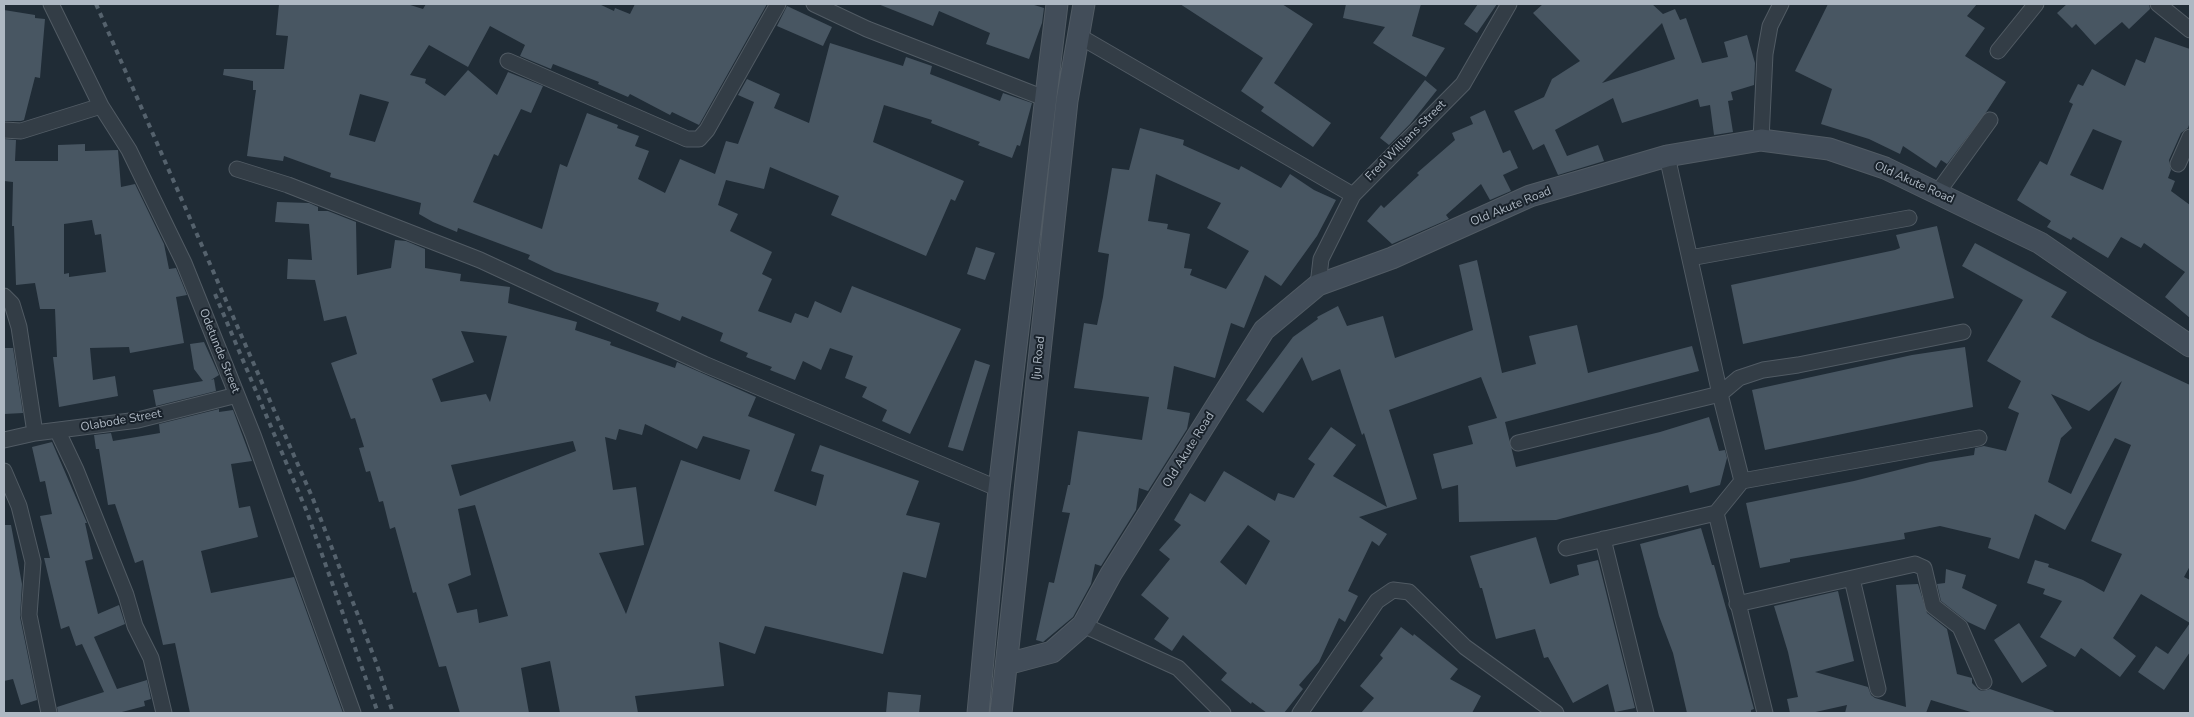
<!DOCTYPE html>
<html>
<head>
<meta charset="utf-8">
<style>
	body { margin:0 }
	#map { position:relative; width:2194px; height:717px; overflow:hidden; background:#202c36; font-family:"Nunito Sans",sans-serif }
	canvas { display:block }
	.frame { position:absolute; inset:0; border:5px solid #aeb8c3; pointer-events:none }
</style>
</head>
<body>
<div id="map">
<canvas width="2194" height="717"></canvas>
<div class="frame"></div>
</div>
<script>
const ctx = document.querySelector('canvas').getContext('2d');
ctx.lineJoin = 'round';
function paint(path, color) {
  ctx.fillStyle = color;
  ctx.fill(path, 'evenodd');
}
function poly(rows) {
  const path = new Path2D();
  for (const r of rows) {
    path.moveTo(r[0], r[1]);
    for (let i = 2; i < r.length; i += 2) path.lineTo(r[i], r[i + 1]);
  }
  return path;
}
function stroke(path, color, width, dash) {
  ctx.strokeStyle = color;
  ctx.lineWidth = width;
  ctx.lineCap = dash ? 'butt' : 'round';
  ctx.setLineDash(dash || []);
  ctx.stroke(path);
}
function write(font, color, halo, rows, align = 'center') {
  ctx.font = font + ' "Nunito Sans",sans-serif';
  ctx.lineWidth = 4;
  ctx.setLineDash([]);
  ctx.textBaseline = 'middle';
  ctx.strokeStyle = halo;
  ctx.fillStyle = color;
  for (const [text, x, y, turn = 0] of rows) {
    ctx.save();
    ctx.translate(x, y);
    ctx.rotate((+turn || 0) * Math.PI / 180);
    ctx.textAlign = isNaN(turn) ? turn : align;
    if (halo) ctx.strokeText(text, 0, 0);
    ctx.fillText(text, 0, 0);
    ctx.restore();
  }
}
const building = poly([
	[279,4,407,4,423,9,426,4,599,4,614,11,615,8,630,14,635,4,767,4,699,125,672,112,670,115,630,94,628,97,598,84,599,82,553,64,551,69,520,56,525,45,490,26,468,67,429,45,410,75,426,79,425,83,445,96,468,70,497,95,508,72,543,86,531,113,521,109,498,156,494,154,473,202,542,229,560,164,567,167,587,113,618,125,617,128,639,136,635,146,649,151,638,179,665,193,680,159,715,174,726,141,738,144,754,102,738,95,747,79,780,94,774,108,809,123,830,43,903,66,906,57,932,66,930,74,1000,101,1003,93,1032,103,1020,146,1017,145,1012,158,978,145,980,142,931,123,932,120,884,105,873,142,964,181,955,201,951,199,926,256,831,215,839,196,770,167,764,189,726,180,718,205,738,214,730,231,772,252,762,274,772,279,758,311,791,323,795,313,808,318,815,301,841,313,852,286,961,329,910,434,882,421,887,410,862,397,867,387,845,378,853,356,830,348,821,370,803,361,795,380,770,370,772,367,746,357,748,353,720,341,723,333,682,316,680,321,656,311,659,303,555,272,528,259,530,255,458,228,457,232,433,222,419,214,421,203,330,177,331,173,284,156,283,161,247,156,256,90,253,90,253,81,223,75,224,69,284,69,288,36,276,35],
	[360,94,389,102,375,142,349,135],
	[878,4,1031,4,1044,8,1042,23,1029,59,986,44,990,33,939,11,933,26],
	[1180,4,1282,4,1313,24,1274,83,1331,123,1313,147,1261,111,1264,107,1241,91,1263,58],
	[1346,4,1421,4,1412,36,1445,48,1426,77,1373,43,1385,27,1343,18],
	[1478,4,1497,4,1477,33,1464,24],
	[1543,4,1652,4,1663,14,1675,9,1680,20,1686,18,1702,63,1728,57,1724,42,1747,35,1755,63,1754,85,1731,92,1733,100,1728,101,1733,132,1714,135,1710,105,1700,107,1698,99,1622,123,1613,98,1555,130,1567,156,1598,145,1604,161,1558,175,1544,144,1533,150,1514,111,1544,97,1552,79,1580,61,1533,13],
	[1662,23,1675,59,1602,83],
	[1828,4,1977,4,1967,16,1985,28,1965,56,2006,82,1987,111,1947,164,1941,160,1936,168,1903,146,1900,154,1869,139,1821,124,1832,89,1795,71],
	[2067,4,2149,4,2150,9,2129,29,2122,22,2095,45,2076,24,2072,28,2057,13],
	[787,6,832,27,823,46,777,26],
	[4,10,35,15,35,18,45,19,40,78,35,77,24,120,21,121,4,121],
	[2155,37,2190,49,2190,122,2188,128,2181,133,2169,160,2171,170,2168,178,2175,181,2171,191,2190,205,2190,318,2165,297,2185,272,2144,243,2141,248,2121,237,2108,258,2073,237,2071,240,2047,227,2051,221,2017,200,2040,161,2047,165,2073,104,2069,102,2078,84,2083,86,2092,69,2125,86,2136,59,2145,63],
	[2093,129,2122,141,2103,190,2070,175],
	[1425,80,1437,90,1410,124,1389,145,1380,138],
	[1485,110,1503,153,1510,150,1518,168,1503,175,1511,191,1490,200,1481,184,1446,215,1449,219,1392,244,1367,221,1381,205,1384,208,1419,175,1417,173,1455,140,1452,133,1473,124,1470,117],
	[1140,128,1184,140,1183,145,1239,170,1241,166,1281,188,1290,174,1314,190,1336,200,1317,236,1281,286,1265,275,1244,328,1231,323,1215,378,1174,366,1167,409,1190,413,1187,429,1148,491,1139,488,1136,510,1101,566,1095,564,1091,584,1073,617,1043,642,1036,640,1049,582,1054,583,1070,513,1062,512,1068,485,1070,485,1078,431,1142,440,1149,397,1074,388,1084,323,1097,325,1103,297,1109,254,1098,252,1112,168,1129,170],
	[1156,174,1221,203,1207,228,1249,251,1226,289,1190,275,1192,269,1184,268,1190,234,1167,229,1168,224,1148,221],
	[4,139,16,140,15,161,58,161,58,145,85,144,85,151,118,150,121,187,135,184,164,244,169,269,176,268,187,295,176,297,184,343,130,353,129,347,90,348,93,380,115,376,118,396,59,407,53,357,57,357,55,309,40,309,35,283,16,285,14,226,12,226,13,182,4,181],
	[92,220,95,235,101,234,106,272,69,277,69,273,64,274,64,224],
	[277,202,309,203,318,207,318,211,328,211,356,222,357,275,391,268,395,240,406,241,425,249,425,268,461,274,460,281,510,287,508,303,577,322,575,330,611,342,610,345,675,368,677,362,756,397,748,416,795,434,774,491,816,506,824,475,811,471,820,445,919,481,906,515,940,523,926,578,903,572,883,654,765,626,755,654,719,642,724,686,635,696,638,713,560,713,550,661,521,668,529,713,460,713,446,666,439,667,416,592,413,593,395,527,390,529,383,501,379,502,370,471,366,472,359,448,364,447,355,418,351,419,331,363,357,354,346,316,324,321,315,280,287,279,288,259,312,260,309,224,275,222],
	[461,331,507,336,490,402,486,394,441,402,432,379,474,362],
	[645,424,697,449,703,436,750,450,740,480,681,460,626,614,599,553,644,545,636,487,613,490,605,437,616,440,619,429,642,435],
	[573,441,576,451,460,496,451,465],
	[475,505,508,616,479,623,477,609,457,613,448,584,471,575,458,509],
	[1937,226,1954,298,1743,344,1731,285,1895,250,1900,248,1896,235],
	[1975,243,2067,292,2051,317,2089,338,2190,385,2190,566,2184,577,2190,580,2190,652,2164,690,2138,672,2156,646,2168,654,2190,623,2141,594,2113,638,2136,656,2120,677,2081,648,2075,657,2040,637,2062,601,2043,594,2045,589,2027,583,2035,560,2049,564,2048,567,2083,580,2104,592,2122,554,2091,541,2131,445,2115,438,2065,530,2035,514,2019,559,1988,548,1991,538,1940,526,1904,533,1905,539,1790,559,1790,562,1760,568,1746,503,1854,481,1930,462,1974,455,1975,448,1984,446,2006,451,2019,413,2008,408,2021,381,1987,361,2023,300,1962,266],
	[2122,381,2071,494,2048,482,2061,438,2072,428,2051,394,2089,411],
	[976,247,995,253,985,280,967,274],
	[1477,260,1502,373,1536,364,1529,336,1577,325,1588,373,1692,346,1699,371,1505,422,1516,467,1660,432,1709,417,1719,451,1725,450,1727,458,1720,485,1690,493,1688,485,1556,520,1459,522,1458,485,1442,489,1433,454,1473,444,1468,426,1497,418,1481,377,1389,410,1417,499,1359,517,1387,534,1379,546,1372,541,1348,591,1358,596,1345,622,1339,618,1319,662,1299,685,1303,689,1284,713,1267,713,1252,702,1251,704,1221,680,1227,673,1183,635,1172,651,1154,639,1169,618,1141,595,1170,559,1159,550,1181,525,1174,520,1190,493,1205,502,1224,471,1275,501,1278,493,1294,498,1315,464,1308,459,1331,427,1356,445,1333,476,1387,507,1364,433,1362,435,1340,369,1312,381,1302,357,1263,413,1246,400,1293,337,1318,319,1317,317,1338,306,1347,326,1383,316,1395,358,1473,330,1459,265],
	[1248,525,1270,541,1246,585,1220,562],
	[204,342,219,375,211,380,214,379,216,391,156,406,153,390,203,381,194,369,190,344],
	[1965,347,1973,407,1765,450,1752,390,1912,355],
	[4,348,13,348,23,413,4,414],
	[975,360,990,365,963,451,948,447],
	[219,409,219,412,233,410,252,461,231,464,239,508,250,506,258,537,201,551,211,593,294,577,343,713,190,713,175,643,163,645,143,560,135,563,115,504,108,505,99,449,96,449,94,435,111,433,113,441,160,433,159,424],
	[52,442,87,523,85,523,93,559,85,561,98,614,119,605,125,624,94,637,117,689,147,680,151,699,144,701,145,706,118,713,58,713,57,707,104,692,82,644,76,646,69,626,61,629,44,558,50,558,40,516,52,514,45,481,40,482,32,447],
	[4,525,11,525,22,584,20,617,37,700,21,705,13,679,4,681],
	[1701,528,1712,565,1714,565,1754,709,1751,710,1751,713,1687,713,1673,653,1659,616,1640,544],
	[1536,537,1550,584,1579,575,1577,565,1598,560,1635,708,1615,712,1608,684,1573,703,1548,657,1544,658,1535,629,1496,639,1482,588,1480,588,1470,556],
	[1946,569,1966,575,1962,588,1997,605,1985,630,1968,622,1941,601,1937,584,1945,583],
	[1918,584,1927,613,1947,629,1957,674,1972,678,1972,683,1979,690,1983,691,1990,689,2054,711,2053,713,1974,713,1931,700,1926,713,1845,713,1847,705,1811,713,1790,713,1787,699,1798,697,1788,652,1774,606,1838,591,1854,661,1815,672,1868,687,1871,695,1875,698,1906,707,1896,585],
	[2019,623,2047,666,2022,683,1994,640],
	[1401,627,1413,636,1414,634,1458,669,1450,679,1481,696,1472,713,1361,713,1374,698,1360,686,1383,658,1380,655],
	[888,692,921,695,919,713,886,713]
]);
const street = poly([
	[51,4,101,106,129,150,184,263,253,435,353,713],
	[814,4,867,29,1044,98],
	[2158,4,2190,30],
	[1079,36,1353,195],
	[1998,51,2036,4],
	[508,61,687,139,699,139,707,130,778,4],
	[4,130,21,131,101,106],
	[1761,140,1765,54,1770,26,1781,4],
	[1667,156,1720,394,1742,481],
	[2178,164,2190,137],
	[237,169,288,185,480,260,704,364,999,489],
	[1938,192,1990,120],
	[1690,258,1909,218],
	[1318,285,1321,259,1353,195,1463,84,1509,4],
	[4,296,12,304,19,327,35,433],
	[58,432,76,470,126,595,135,626,151,658,164,713],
	[4,440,35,433,138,420,237,395],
	[1518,443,1720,394,1739,378,1763,370,1798,365,1963,332],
	[4,471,19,506,33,562,29,615,49,713],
	[1603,539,1646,713],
	[1566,548,1716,513],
	[1852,579,1878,689],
	[1737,604,1915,564,1924,568,1933,606,1960,627,1984,682],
	[1083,625,1178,668,1223,713],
	[1300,713,1377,601,1393,590,1409,592,1465,647,1556,713],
	[1765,713,1716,513,1742,481,1979,438]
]);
const secondary = poly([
	[1007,664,1052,652,1083,625,1111,574,1264,330,1318,285,1392,258,1530,196,1667,156,1761,140,1829,149,1885,168,2040,243,2190,346],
	[978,713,999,489,1057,4],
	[1001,713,1067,101,1084,4]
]);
const rail = poly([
	[96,4,313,499,376,662,393,713],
	[215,294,307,512,378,713]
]);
const streetNames = [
	["Fred Willians Street",1406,141,-45],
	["Old Akute Road",1914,183,24],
	["Old Akute Road",1511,207,-22],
	["Odetunde Street",219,351,68],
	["Iju Road",1039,358,-84],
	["Olabode Street",121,421,-10],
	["Old Akute Road",1189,450,-58]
];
paint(building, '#485662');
stroke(street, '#515b64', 17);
stroke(secondary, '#515b64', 23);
stroke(street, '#333d46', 15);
stroke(secondary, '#424d59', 21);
stroke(rail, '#55626d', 4, [5, 5]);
write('12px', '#aeb8c3', '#19222b', streetNames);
</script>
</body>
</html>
